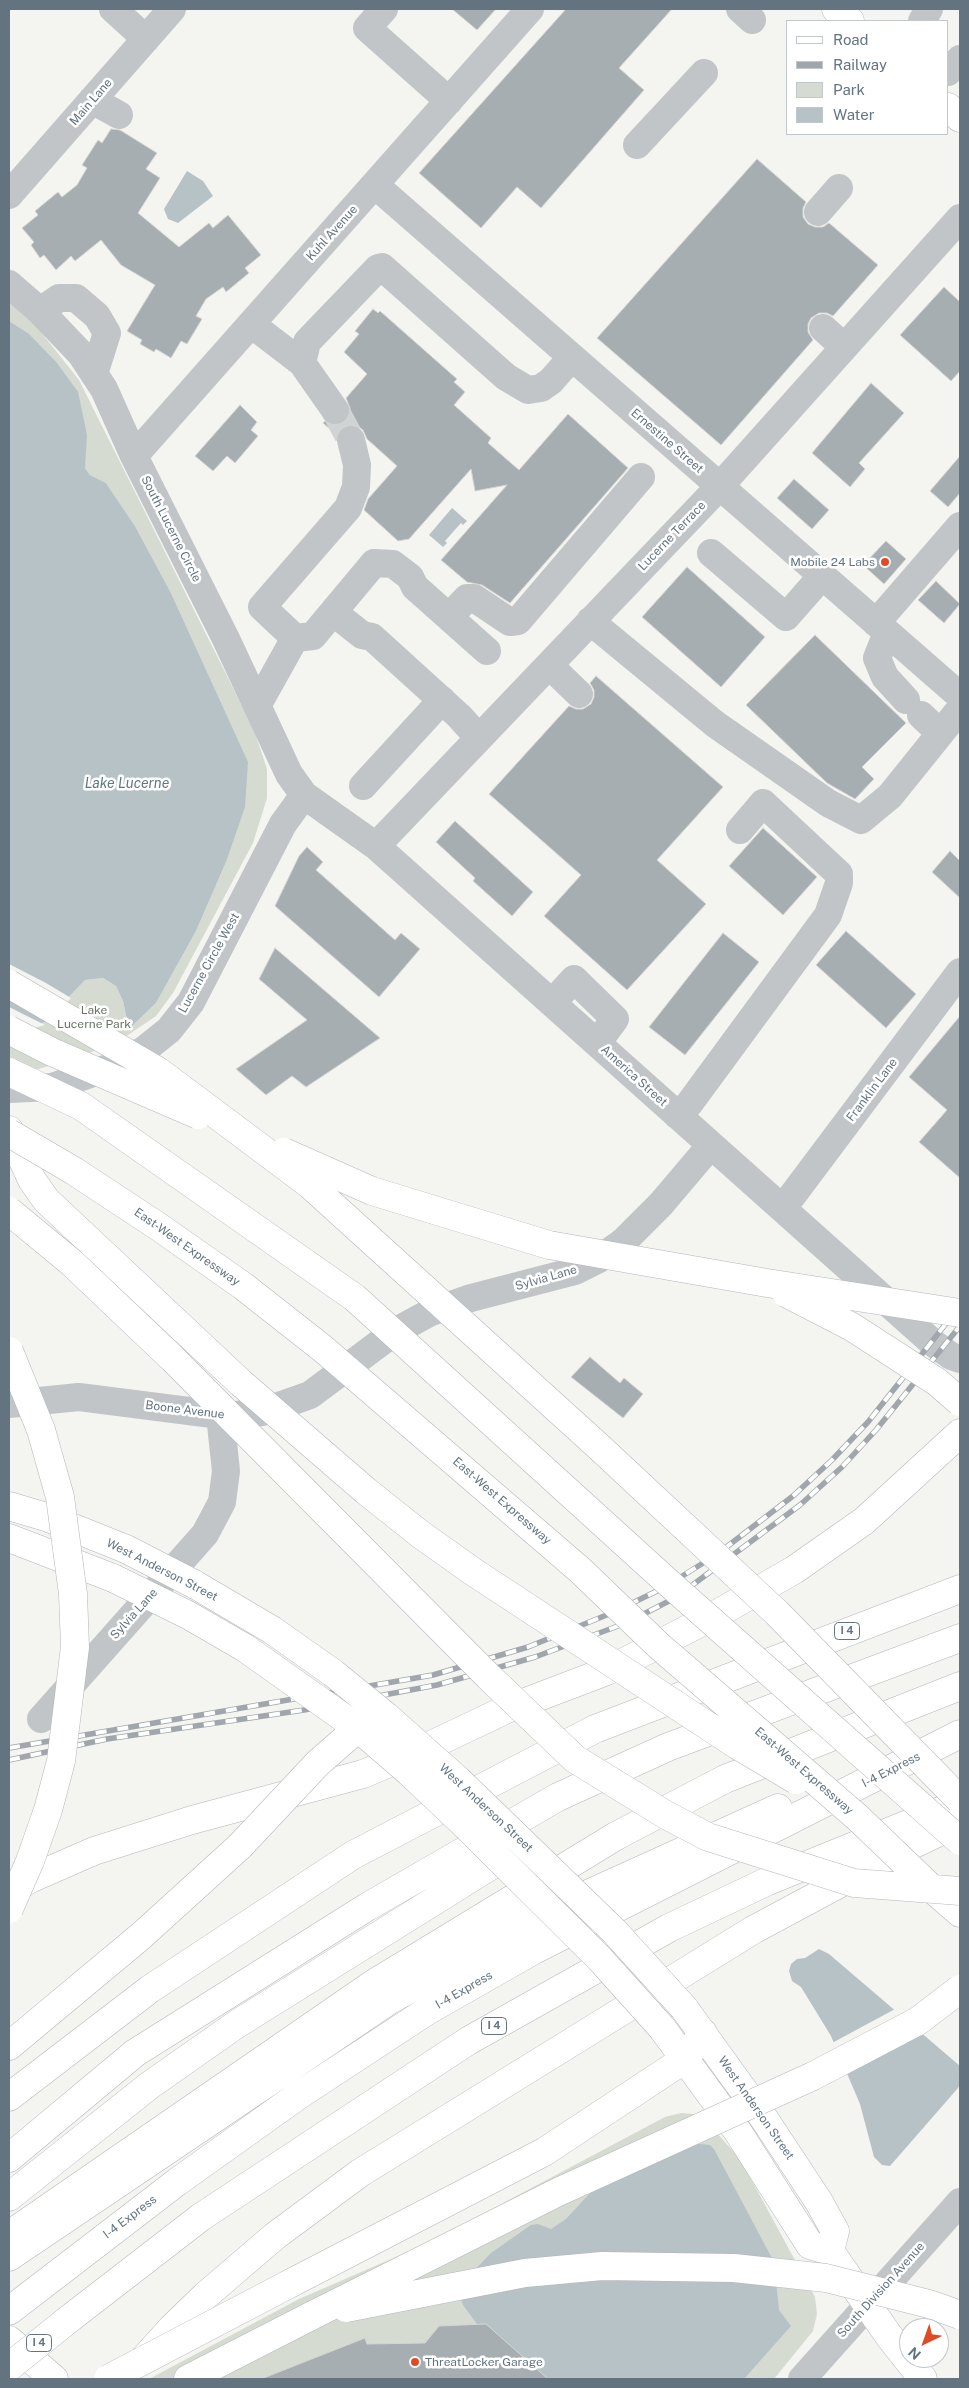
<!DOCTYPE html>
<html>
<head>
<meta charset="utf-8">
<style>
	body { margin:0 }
	#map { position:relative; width:969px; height:2388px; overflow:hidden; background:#f4f4f0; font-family:"Public Sans",sans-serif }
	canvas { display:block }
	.frame { position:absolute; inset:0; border:10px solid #637480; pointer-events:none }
	.legend { position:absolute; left:786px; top:20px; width:162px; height:115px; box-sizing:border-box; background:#fff; border:1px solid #c1c7cc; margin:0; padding:6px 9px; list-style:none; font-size:15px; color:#637480 }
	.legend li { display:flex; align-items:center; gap:10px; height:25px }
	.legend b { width:25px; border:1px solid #c1c7cc }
	.north { position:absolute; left:899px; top:2318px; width:50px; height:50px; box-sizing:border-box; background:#fff; border:1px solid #c1c7cc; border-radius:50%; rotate:222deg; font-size:14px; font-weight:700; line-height:20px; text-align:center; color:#637480 }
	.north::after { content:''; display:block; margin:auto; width:18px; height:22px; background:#de4c26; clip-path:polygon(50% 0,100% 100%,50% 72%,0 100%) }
</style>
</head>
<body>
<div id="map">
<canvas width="969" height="2388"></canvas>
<div class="frame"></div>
<ul class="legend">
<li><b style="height:6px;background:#fff"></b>Road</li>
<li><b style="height:6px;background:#a0a6ab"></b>Railway</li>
<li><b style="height:14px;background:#d5dbd1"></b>Park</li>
<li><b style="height:14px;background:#b6c2c6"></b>Water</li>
</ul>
<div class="north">N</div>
</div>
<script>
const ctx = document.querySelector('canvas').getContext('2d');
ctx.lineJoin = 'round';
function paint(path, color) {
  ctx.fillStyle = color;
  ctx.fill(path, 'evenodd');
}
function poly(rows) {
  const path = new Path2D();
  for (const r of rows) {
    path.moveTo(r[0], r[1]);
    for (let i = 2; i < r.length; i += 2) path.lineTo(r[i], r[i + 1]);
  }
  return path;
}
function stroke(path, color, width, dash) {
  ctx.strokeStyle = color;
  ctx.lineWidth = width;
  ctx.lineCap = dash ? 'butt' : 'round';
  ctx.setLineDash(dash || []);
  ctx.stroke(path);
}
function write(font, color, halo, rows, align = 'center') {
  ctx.font = font + ' "Public Sans",sans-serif';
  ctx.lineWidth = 5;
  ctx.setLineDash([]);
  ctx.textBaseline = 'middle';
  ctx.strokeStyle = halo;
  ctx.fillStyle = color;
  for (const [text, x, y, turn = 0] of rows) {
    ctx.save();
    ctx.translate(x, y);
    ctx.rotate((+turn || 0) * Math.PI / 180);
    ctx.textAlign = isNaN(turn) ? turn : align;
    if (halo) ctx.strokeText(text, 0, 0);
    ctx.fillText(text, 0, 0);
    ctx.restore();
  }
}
const green = poly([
	[9,300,37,327,79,380,254,730,267,769,267,798,253,843,173,993,156,1016,125,1037,85,1055,35,1070,9,1072,9,1033,45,1022,85,980,103,978,116,986,123,1001,129,1029,156,1003,196,931,226,862,248,763,171,593,135,526,106,483,90,475,85,468,85,456,28,333,9,321],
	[681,2113,693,2114,707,2122,740,2159,815,2297,817,2314,813,2331,774,2379,149,2379,299,2299,428,2243,665,2117]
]);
const water = poly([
	[187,171,203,181,213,196,178,223,168,219,164,209],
	[9,321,28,333,57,363,78,392,87,435,85,468,90,475,106,483,135,526,171,593,248,762,245,807,226,862,196,931,156,1003,129,1029,123,1001,116,986,103,978,85,980,45,1022,9,1033],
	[452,508,467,521,463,525,461,523,445,541,447,543,443,547,429,535],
	[819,1949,829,1954,960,2066,960,2085,958,2088,890,2166,882,2165,874,2157,860,2104,831,2036,801,1987,792,1981,789,1971,791,1964,797,1959,805,1958],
	[691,2143,710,2145,714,2149,774,2262,779,2310,791,2326,744,2379,548,2379,486,2324,477,2324,463,2305,458,2290,463,2282,491,2253,531,2225,538,2224,551,2229,566,2219,591,2192]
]);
const pier = poly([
	[9,964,46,983,71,998,53,1017,9,992],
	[9,1007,45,1025,9,1035],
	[897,2008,921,2029,842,2068,832,2043]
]);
const building = poly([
	[452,9,496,9,477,30,452,9],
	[566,9,672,9,619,68,644,90,541,208,517,187,481,228,419,173,566,9],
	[111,129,120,130,157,153,146,169,160,178,138,213,179,247,209,223,213,228,228,215,261,255,245,268,249,273,226,292,223,287,206,299,196,316,202,319,187,344,181,341,171,358,156,349,154,352,140,344,142,340,127,331,155,285,121,265,101,240,75,261,71,256,56,270,44,255,40,258,31,245,34,242,22,228,38,215,35,211,58,192,62,197,77,185,87,168,82,165,98,140,102,143,111,129],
	[757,159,806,202,803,208,803,217,808,224,815,227,823,227,829,223,878,265,833,316,827,313,819,313,811,318,808,324,808,332,813,340,721,445,597,338,757,159],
	[944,287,960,302,960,371,951,381,900,335,944,287],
	[373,309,378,313,380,311,457,379,454,382,465,392,454,405,491,438,488,443,519,470,568,414,628,468,510,603,482,585,467,582,441,560,507,485,475,491,471,469,409,539,398,541,364,510,368,499,397,466,367,439,363,430,356,425,347,425,341,428,337,435,323,423,325,421,337,425,344,422,349,416,350,408,346,398,367,374,344,352,359,334,355,331,373,309],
	[871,383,904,413,859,463,865,469,850,487,812,453,871,383],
	[240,405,257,422,251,430,258,436,235,463,227,456,213,471,195,456,240,405],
	[960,456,960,493,948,507,930,491,960,456],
	[794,479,829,510,812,529,777,498,794,479],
	[886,541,906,559,884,584,863,565,886,541],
	[687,567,765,637,721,687,642,617,687,567],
	[936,581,960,604,944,623,918,600,936,581],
	[815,635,906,723,862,767,874,779,855,799,827,783,746,705,815,635],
	[596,676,723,787,657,860,706,904,627,990,544,916,581,875,489,794,569,706,576,709,583,709,591,704,594,697,594,690,590,683,596,676],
	[455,821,533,892,512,916,473,881,475,878,436,842,455,821],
	[763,828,817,877,783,915,729,866,763,828],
	[307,847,323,862,316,870,395,940,401,933,420,949,379,997,275,906,299,856,307,847],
	[950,851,960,861,960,898,932,872,950,851],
	[846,931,916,994,886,1028,816,965,846,931],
	[723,933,759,962,685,1055,649,1027,723,933],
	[275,948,380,1038,306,1087,292,1076,266,1095,236,1069,307,1020,259,979,275,948],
	[960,1016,960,1178,919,1142,947,1110,909,1077,960,1016],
	[590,1357,620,1383,624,1378,643,1394,623,1418,571,1377,590,1357],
	[486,2324,548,2379,261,2379,365,2338,367,2344,425,2343,439,2326,486,2324]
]);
const minorTunnel = poly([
	[335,410,351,440]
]);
const minor = poly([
	[113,9,146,39],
	[384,9,367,28,449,101],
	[740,9,752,20],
	[922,21,929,9],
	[948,72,960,59],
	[92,100,119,115],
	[637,145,704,73],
	[375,185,960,696],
	[9,195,172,9],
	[818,212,839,188],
	[9,284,40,311,81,354,104,389,134,456,226,639,289,774,304,795,376,846,933,1343,951,1356,960,1359],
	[40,311,59,298,76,298,97,316,107,333,94,374],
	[251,324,302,363,335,410],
	[823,328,844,347],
	[302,363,307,342,378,268,382,267,506,377,528,390,541,388,551,381,572,357],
	[134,456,530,9],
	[711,553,786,617,822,576],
	[333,612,362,635,372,637,459,716,479,738],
	[449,617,467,598,474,598,510,622,518,621,641,477],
	[590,621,715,724,828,803,861,820,890,796,960,709],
	[876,623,960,526],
	[887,633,877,658,885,677,906,700],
	[295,638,313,636,374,563,393,564,410,577,415,587,487,651],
	[549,665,579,694],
	[257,706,295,638,262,607,348,508,356,487,357,465,351,440],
	[921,715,940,733],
	[363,786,442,700],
	[376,846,720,486,960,218],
	[552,1003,574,979,615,1019,597,1043],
	[9,1089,52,1087,108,1068,144,1050,169,1030,191,1002,283,824,304,795],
	[677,1115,689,1104,828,915,839,883,839,874,763,803,740,830],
	[783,1208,960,972],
	[9,1404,79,1397,228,1416,262,1412,310,1395,396,1331,431,1312,471,1298,575,1271,599,1259,624,1241,661,1204,711,1145],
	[41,1719,205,1534,222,1502,226,1471,220,1415],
	[802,2379,960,2202]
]);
const major = poly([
	[836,9,850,21],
	[948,107,960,118],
	[9,1506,46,1517,126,1549],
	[9,1538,113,1578],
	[194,1584,272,1630,333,1673],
	[684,2008,765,2120,819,2202,835,2231,830,2251],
	[662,2028,738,2132,810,2245,830,2251,889,2336,923,2379],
	[9,2340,54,2379]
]);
const highway = poly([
	[9,1130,32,1180,46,1200,241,1383],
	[930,1887,960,1913],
	[9,1891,30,1879,94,1851,192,1820,363,1774,427,1747,507,1709,607,1671,717,1614,794,1570,864,1521,960,1433],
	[9,2046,141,1936,240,1846],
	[9,2097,150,1989,353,1855,595,1729,960,1589],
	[9,2158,135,2053,367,1907,558,1797,668,1747,960,1638],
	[9,2197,150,2085,237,2024,519,1848],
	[9,2235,373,1984,616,1836,725,1779,960,1686],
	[9,2257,390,2000,535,1918,778,1808],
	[291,2283,544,2152,685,2059,703,2033],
	[9,2311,177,2182,299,2095,427,2011,534,1950,960,1734],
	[69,2319,201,2217,468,2041,669,1928,768,1881,960,1803],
	[144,2359,172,2328,205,2296,275,2236,360,2173,753,1930,906,1848,960,1822],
	[188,2379,313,2315]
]);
const rail = poly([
	[9,1748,433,1675,528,1647,614,1612,663,1588,716,1555,793,1496,832,1460,868,1422,960,1306],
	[9,1760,107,1739,304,1710,437,1685,535,1657,626,1623,675,1598,800,1505,842,1467,876,1430,960,1326]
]);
const majorBridge = poly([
	[126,1549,194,1584],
	[113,1578,188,1615,245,1648,358,1728,409,1772,462,1822,600,1959,662,2028],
	[333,1673,386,1716,458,1780,614,1931,684,2008]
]);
const highwayBridge = poly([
	[9,984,158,1071,309,1184,598,1446,777,1613,960,1800],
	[9,1030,52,1052,198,1115],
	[9,1072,81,1106,355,1298,672,1586,960,1841],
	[9,1133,74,1171,159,1227,243,1286,322,1348,580,1570,658,1645,857,1817,930,1887],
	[284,1152,372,1191,549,1245,767,1283,960,1313],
	[9,1211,72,1263,173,1359,489,1677,575,1759,666,1815,708,1837,854,1883,960,1891],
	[786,1293,852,1327,937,1382,960,1402],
	[9,1351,41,1430,60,1497,73,1594,75,1647,61,1761,48,1810,30,1861,9,1909],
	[241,1383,366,1491,420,1534,472,1571,737,1745,796,1780],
	[240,1846,318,1763,358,1728],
	[346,2308,525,2273,602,2266,734,2268,826,2278,929,2304,960,2315],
	[313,2315,558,2192,813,2076,918,2021,960,1989],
	[9,2367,69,2319],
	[108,2379,291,2283]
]);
const markers = [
	[885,562,5,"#de4c26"],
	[415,2362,5,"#de4c26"]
];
const shields = [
	[847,1631,25],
	[494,2026,25],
	[39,2343,25]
];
const shieldNames = [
	["I 4",847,1631],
	["I 4",494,2026],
	["I 4",39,2343]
];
const streetNames = [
	["Main Lane",91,102,-49],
	["Kuhl Avenue",332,233,-48],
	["Ernestine Street",667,441,41],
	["South Lucerne Circle",171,529,63],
	["Lucerne Terrace",672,536,-46],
	["Lucerne Circle West",209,963,-61],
	["America Street",634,1076,42],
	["Franklin Lane",872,1090,-53],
	["East-West Expressway",187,1247,35],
	["Sylvia Lane",546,1278,-16],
	["Boone Avenue",185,1410,7],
	["East-West Expressway",502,1501,41],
	["West Anderson Street",162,1570,27],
	["Sylvia Lane",134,1614,-48],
	["I-4 Express",891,1770,-27],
	["East-West Expressway",804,1771,41],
	["West Anderson Street",486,1808,43],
	["I-4 Express",464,1990,-30],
	["West Anderson Street",756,2108,55],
	["I-4 Express",130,2217,-37],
	["South Division Avenue",881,2290,-48]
];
const poiNames = [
	["Mobile 24 Labs",875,562],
	["ThreatLocker Garage",425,2362,"left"]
];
const parkNames = [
	["Lake",94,1010],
	["Lucerne Park",94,1024]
];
const waterNames = [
	["Lake Lucerne",127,784]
];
paint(green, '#d5dbd1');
paint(water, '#b6c2c6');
paint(pier, '#f4f4f0');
paint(building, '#a6aeb2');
stroke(building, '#d5d5d3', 1);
stroke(minorTunnel, '#d0d4d4', 28, [28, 14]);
stroke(major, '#b2b7ba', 29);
stroke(highway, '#b4b7ba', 29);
stroke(minor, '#c1c5c8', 28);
stroke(major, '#fff', 28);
stroke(highway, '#fff', 28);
stroke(rail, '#a0a6ab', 5.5);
stroke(rail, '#fff', 4, [11]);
stroke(majorBridge, '#b2b7ba', 29, []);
stroke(highwayBridge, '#b4b7ba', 29, []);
stroke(majorBridge, '#fff', 28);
stroke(highwayBridge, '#fff', 28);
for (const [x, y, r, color] of markers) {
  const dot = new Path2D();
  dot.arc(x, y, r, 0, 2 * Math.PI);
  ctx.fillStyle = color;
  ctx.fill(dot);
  stroke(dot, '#fff', 2);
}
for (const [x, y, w] of shields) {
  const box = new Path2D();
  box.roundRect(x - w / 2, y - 8.5, w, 17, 4);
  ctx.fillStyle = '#fff';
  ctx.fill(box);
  stroke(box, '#637480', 1);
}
write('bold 11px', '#637480', null, shieldNames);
write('12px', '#637480', '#fff', streetNames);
write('12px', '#637480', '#fff', poiNames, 'right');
write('12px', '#677762', '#fff', parkNames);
write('italic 14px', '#5f777e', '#fff', waterNames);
</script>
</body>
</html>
